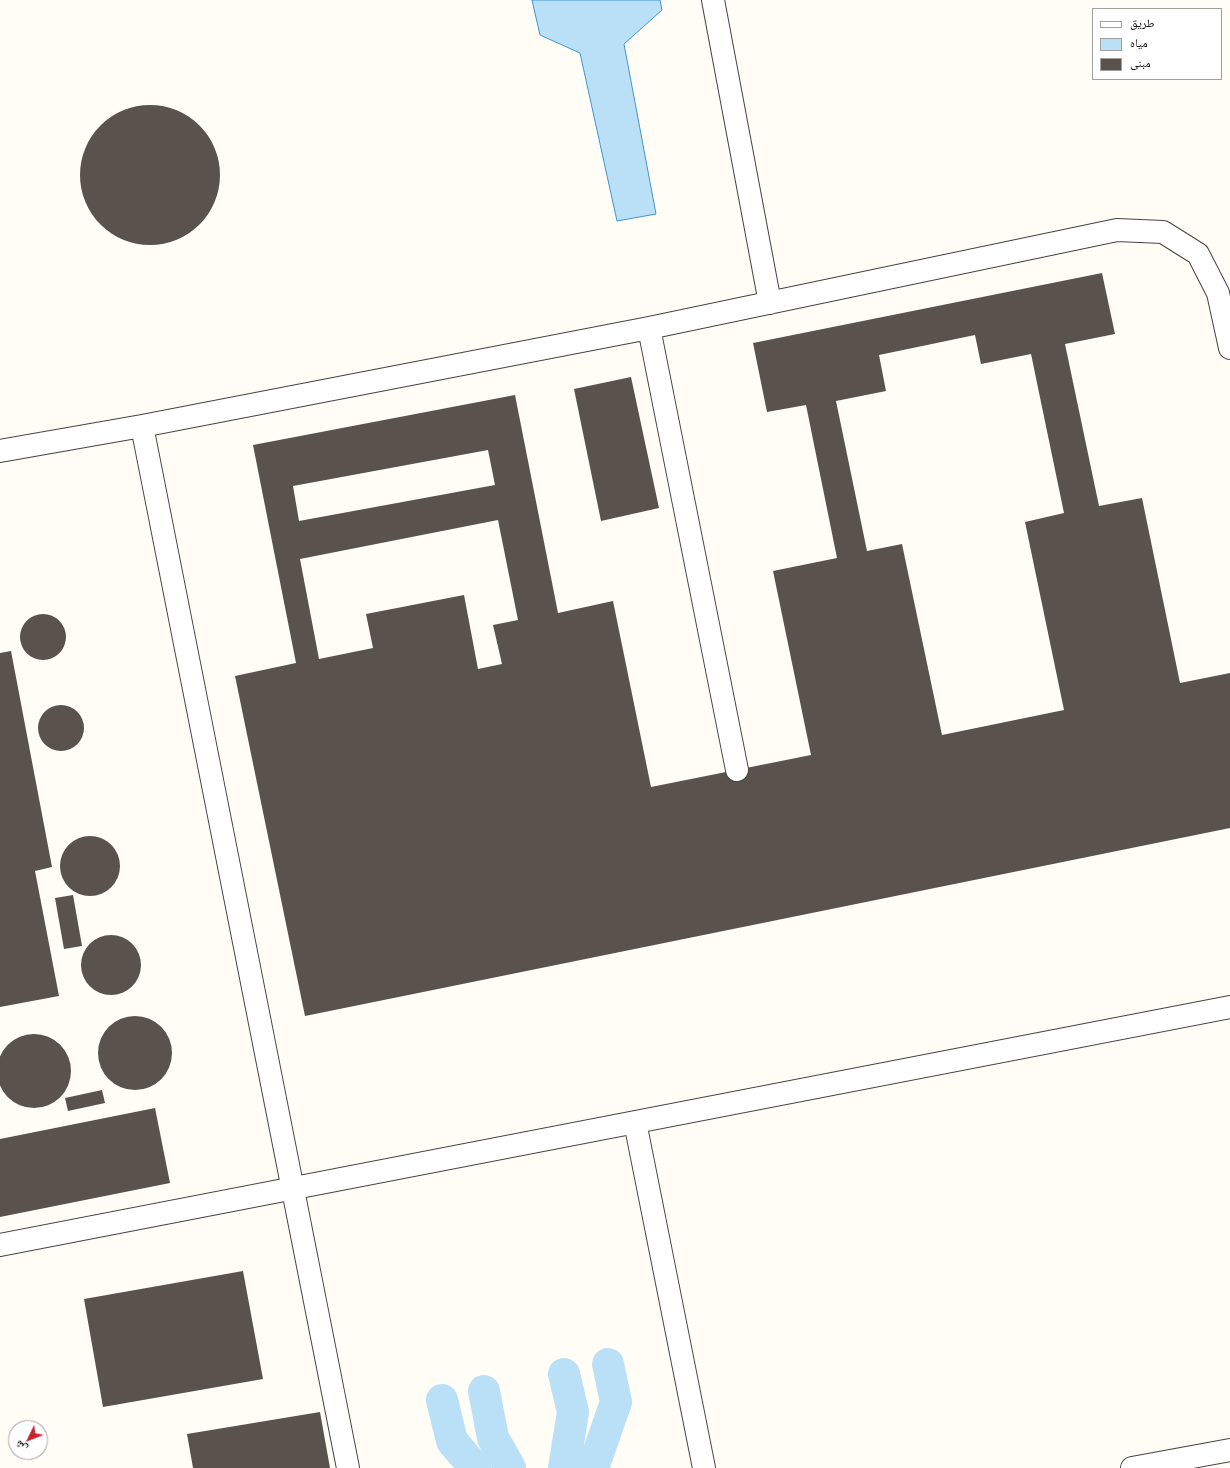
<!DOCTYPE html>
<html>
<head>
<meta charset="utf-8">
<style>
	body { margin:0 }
	#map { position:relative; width:1230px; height:1468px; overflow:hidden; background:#fffdf5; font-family:Literata,"Noto Naskh Arabic",serif }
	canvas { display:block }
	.legend { position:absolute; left:1092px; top:8px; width:130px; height:72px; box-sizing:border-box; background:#fff; border:1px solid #a0a0a0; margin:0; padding:5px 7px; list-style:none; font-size:12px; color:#111 }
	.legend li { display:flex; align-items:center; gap:8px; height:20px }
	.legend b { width:20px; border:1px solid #a0a0a0 }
	.north { position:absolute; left:8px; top:1420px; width:40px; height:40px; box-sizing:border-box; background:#fff; border:1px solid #a0a0a0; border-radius:50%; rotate:227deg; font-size:11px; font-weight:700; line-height:16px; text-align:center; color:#111 }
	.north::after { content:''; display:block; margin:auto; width:14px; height:18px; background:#c4262e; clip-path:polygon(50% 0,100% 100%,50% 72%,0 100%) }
</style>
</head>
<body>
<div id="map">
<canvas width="1230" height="1468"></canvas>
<ul class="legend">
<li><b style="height:5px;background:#fff"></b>طريق</li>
<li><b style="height:11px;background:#b9e0f7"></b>مياه</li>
<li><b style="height:11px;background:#5a524d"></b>مبنى</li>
</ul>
<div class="north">ش</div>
</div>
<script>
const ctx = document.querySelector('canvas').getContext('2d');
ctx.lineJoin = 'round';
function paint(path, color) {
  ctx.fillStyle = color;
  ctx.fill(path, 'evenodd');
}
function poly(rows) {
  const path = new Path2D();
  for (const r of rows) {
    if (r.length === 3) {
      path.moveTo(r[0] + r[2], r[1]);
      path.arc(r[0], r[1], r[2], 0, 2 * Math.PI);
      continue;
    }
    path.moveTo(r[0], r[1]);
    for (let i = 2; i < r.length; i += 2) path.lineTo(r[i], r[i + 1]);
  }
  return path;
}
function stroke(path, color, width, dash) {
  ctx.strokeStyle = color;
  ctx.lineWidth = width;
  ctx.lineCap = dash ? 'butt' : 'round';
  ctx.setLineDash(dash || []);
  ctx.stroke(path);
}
const water = poly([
	[532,0,660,0,662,10,624,44,656,214,617,221,580,53,540,35,532,0]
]);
const canal = poly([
	[564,1374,573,1412,564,1468],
	[484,1391,493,1438,510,1468],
	[442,1400,452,1441,475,1468],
	[593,1468,616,1402,608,1364]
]);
const building = poly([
	[150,175,70],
	[1102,273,1115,334,1065,344,1099,506,1142,498,1180,683,1230,673,1230,828,305,1016,235,676,296,663,253,445,515,395,558,613,613,601,651,787,811,755,773,571,837,558,806,405,767,412,753,343],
	[975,335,981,364,1031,354,1064,513,1025,522,1064,710,942,735,902,544,867,551,836,401,886,391,879,355],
	[488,450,495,485,299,521,293,486],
	[498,520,518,620,493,625,502,664,478,669,464,595,366,614,373,648,319,659,300,559],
	[631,377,659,508,601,521,574,389],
	[43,637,23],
	[11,651,52,867,35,871,59,996,0,1007,0,653],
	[61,728,23],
	[90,866,30],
	[73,895,82,946,64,949,55,898],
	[111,965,30],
	[135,1053,37],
	[34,1071,37],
	[102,1090,105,1103,68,1111,65,1098],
	[155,1108,170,1183,0,1217,0,1139],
	[243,1271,263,1379,103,1407,84,1299],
	[320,1412,330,1468,193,1468,187,1434]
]);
const minor = poly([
	[713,0,770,303],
	[649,328,737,770],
	[142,426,348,1468],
	[0,451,142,426,649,328,1117,230,1163,232,1198,254,1218,293,1230,348],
	[635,1122,704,1468],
	[0,1245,1230,1007],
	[1132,1468,1230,1450]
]);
paint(water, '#b9e0f7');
stroke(water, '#3f96cf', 1);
stroke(canal, '#b9e0f7', 32);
paint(building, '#5a524d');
stroke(minor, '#444', 24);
stroke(minor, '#fff', 22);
</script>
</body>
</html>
